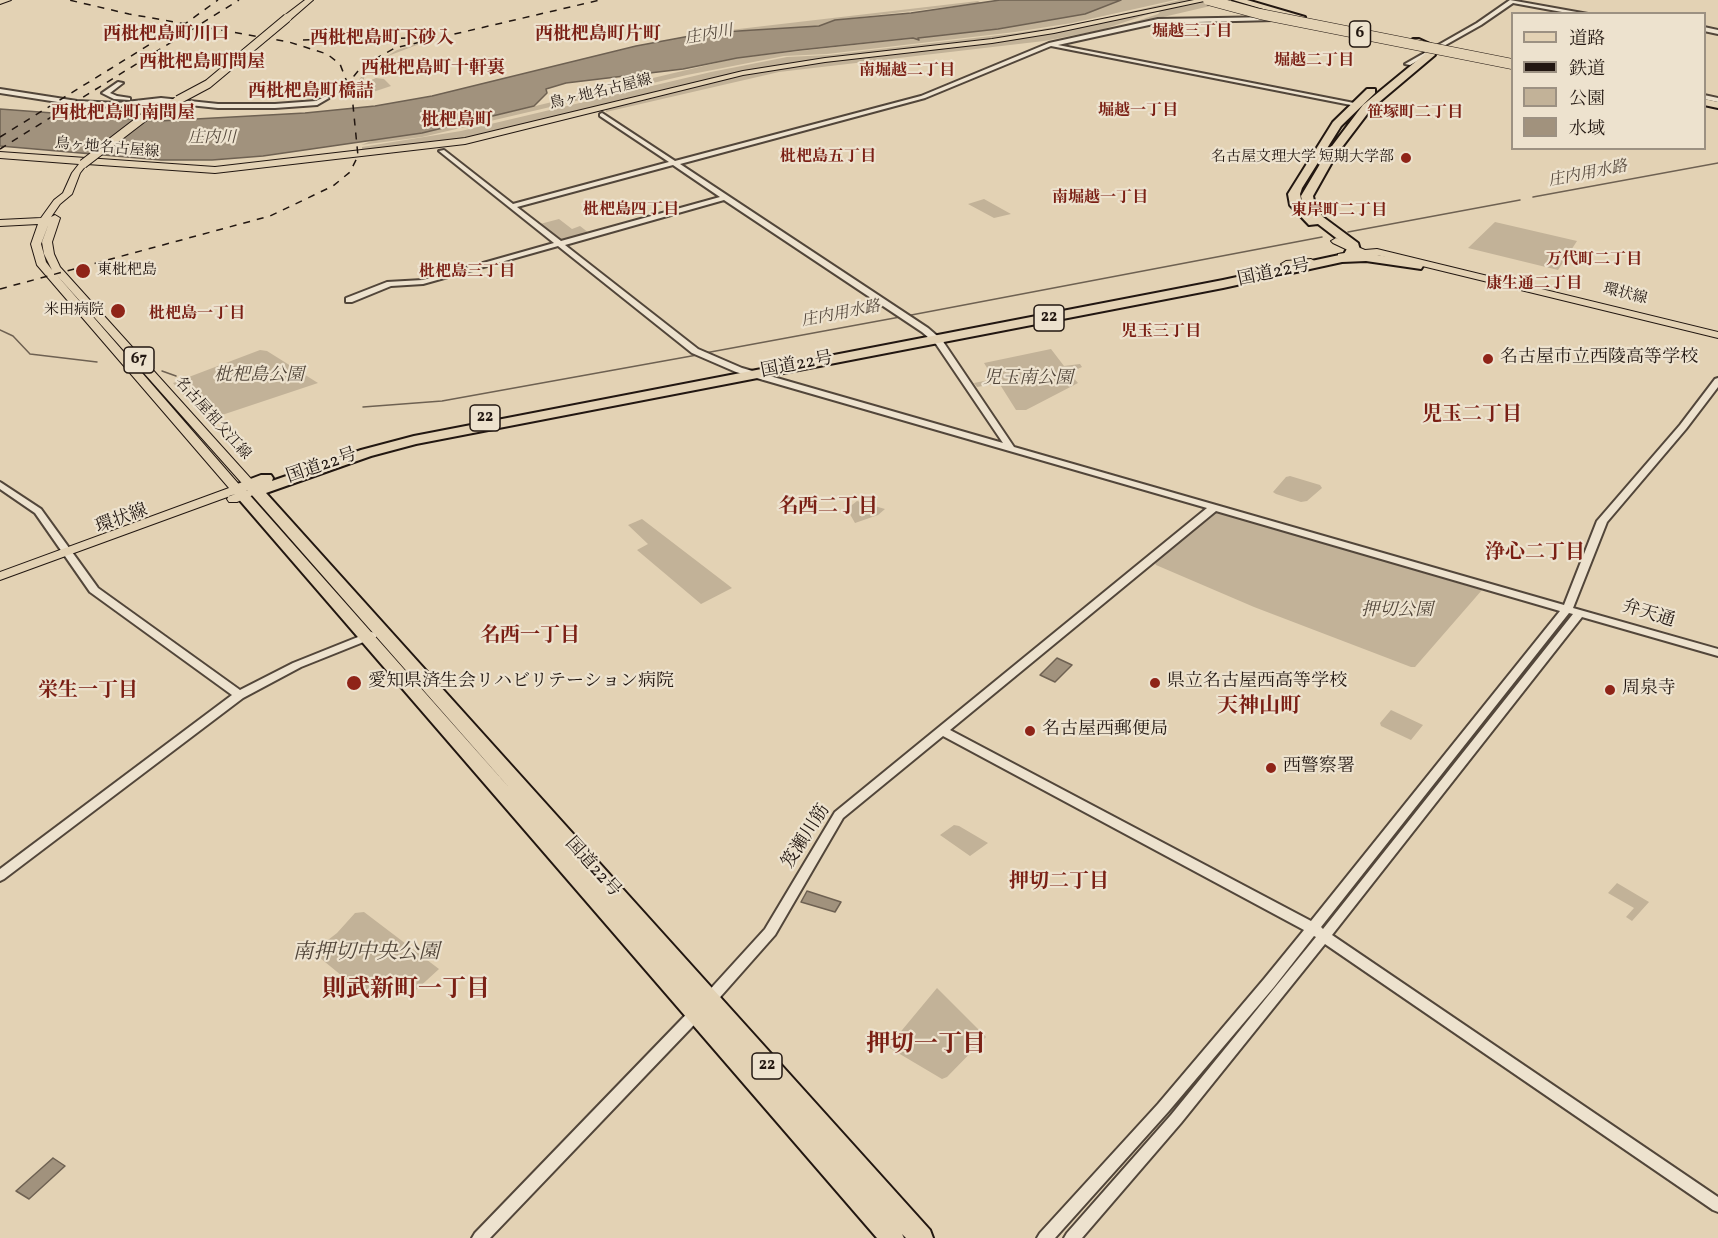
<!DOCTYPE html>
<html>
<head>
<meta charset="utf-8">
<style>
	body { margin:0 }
	#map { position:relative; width:1718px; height:1238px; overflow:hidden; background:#e3d2b4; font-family:Vollkorn,"Noto Serif JP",serif }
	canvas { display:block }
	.legend { position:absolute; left:1511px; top:12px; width:195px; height:138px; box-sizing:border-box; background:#ede2ce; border:2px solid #9c9182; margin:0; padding:8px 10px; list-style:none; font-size:18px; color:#221711 }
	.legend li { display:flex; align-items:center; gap:12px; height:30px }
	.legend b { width:30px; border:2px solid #9c9182 }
</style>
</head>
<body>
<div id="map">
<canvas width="1718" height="1238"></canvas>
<ul class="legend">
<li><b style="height:8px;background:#e3d2b4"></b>道路</li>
<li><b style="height:8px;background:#221711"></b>鉄道</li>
<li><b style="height:16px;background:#c2b298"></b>公園</li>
<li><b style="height:16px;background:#a1927d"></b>水域</li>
</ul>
</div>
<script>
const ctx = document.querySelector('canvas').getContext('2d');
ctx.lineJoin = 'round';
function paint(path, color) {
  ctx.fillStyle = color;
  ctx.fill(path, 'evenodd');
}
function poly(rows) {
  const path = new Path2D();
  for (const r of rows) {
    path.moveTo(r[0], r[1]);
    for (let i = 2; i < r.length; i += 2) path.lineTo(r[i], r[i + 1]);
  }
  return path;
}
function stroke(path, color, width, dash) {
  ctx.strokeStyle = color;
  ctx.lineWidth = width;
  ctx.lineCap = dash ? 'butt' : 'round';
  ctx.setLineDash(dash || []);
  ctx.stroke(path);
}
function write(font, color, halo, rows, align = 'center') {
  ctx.font = font + ' Vollkorn,"Noto Serif JP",serif';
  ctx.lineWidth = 4.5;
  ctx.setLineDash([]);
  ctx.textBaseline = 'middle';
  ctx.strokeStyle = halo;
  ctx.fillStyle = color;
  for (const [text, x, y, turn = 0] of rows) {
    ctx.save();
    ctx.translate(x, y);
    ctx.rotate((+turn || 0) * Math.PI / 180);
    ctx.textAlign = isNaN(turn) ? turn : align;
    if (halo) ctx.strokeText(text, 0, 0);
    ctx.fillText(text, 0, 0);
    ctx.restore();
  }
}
const green = poly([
	[1121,0,1175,0,1072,23,1015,32,827,54,784,56,687,75,422,137,361,145,377,139,422,133,737,58,998,29,1085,14],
	[1180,0,1206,0,1219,4,1116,28,1158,14,1160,12,1156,10,1173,4,1073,27,739,73,462,140,362,151,362,147,461,131,711,72,787,57,829,55,1017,33,1087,22],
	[978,1,981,3,835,20,819,26,765,30,730,30],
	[1152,13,1101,30,1044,41,779,72,606,112,606,110,559,120,742,75,800,64,1054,32],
	[430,40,388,56,368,70,364,78,364,83,376,78,384,79,391,86,373,92,357,91,358,81,369,67,397,50],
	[984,199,1011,214,994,218,968,204],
	[559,219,572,229,580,226,589,233,560,240,540,224],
	[1495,222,1577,241,1558,270,1468,248],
	[1051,349,1064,366,1080,364,1082,367,1069,373,1078,383,1026,410,1016,410,999,383,977,387,974,383,994,379,984,363],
	[260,350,267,351,318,383,207,420,173,383],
	[1290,476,1320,485,1322,488,1307,501,1301,502,1276,494,1273,492,1286,477],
	[857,501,885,509,878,515,855,523,847,509],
	[1214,513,1220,513,1482,590,1415,667,1411,667,1254,607,1156,565,1155,563],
	[642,519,732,588,701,604,637,550,648,544,628,525],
	[1391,710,1423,725,1411,740,1381,726,1380,723],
	[954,825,959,826,988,843,970,856,940,835],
	[1617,883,1649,902,1632,921,1626,917,1634,908,1608,893],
	[364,912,439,969,415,991,393,977,369,998,314,953,315,950,337,933,355,913],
	[937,988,986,1037,947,1077,942,1079,888,1047]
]);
const water = poly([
	[1000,0,1121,0,1085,14,998,29,918,38,919,40,913,38,800,50,737,58,683,69,566,83,546,89,547,93,534,106,422,133,263,156,212,160,161,160,0,146,0,109,159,121,305,113,375,106,432,96,636,46,706,33,819,26,835,20,911,13,1000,0],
	[1057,658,1072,665,1055,682,1040,675,1057,658],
	[807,891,841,902,835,912,801,902,807,891],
	[53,1158,65,1166,29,1199,16,1191,53,1158]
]);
const stream = poly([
	[1533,197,1718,163],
	[1348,232,1520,200],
	[906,316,1322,237],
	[0,330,13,336,30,354,97,362],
	[705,353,900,317],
	[162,371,176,376],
	[363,407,442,401,697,355]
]);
const minor = poly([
	[1510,0,1588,14,1573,14,1513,3,1481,25,1410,65,1405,64,1477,23,1510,0],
	[1276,17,1276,19,1274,20,1158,23,1058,45,1354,103,1356,104,1356,106,1051,46,925,98,680,164,928,328,942,340,1014,447,1564,605,1597,521,1680,425,1715,379,1718,378,1718,387,1686,429,1607,522,1573,608,1718,649,1718,656,1582,617,1332,935,1718,1197,1718,1212,1713,1210,1325,944,1181,1123,1082,1238,1064,1238,1067,1233,1171,1115,1316,937,1314,936,1274,987,1168,1112,1055,1238,1037,1238,1040,1233,1158,1104,1264,979,1304,930,943,736,843,818,775,935,714,1004,490,1238,472,1238,475,1233,704,996,765,929,835,812,1207,508,736,372,692,353,558,246,423,284,391,286,352,302,346,302,346,298,387,282,423,280,554,243,439,151,444,150,513,204,669,162,600,116,600,114,602,113,675,161,921,96,1049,43,1158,19,1276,17],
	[673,165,720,197,561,241,517,207,673,165],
	[724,200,922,332,936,344,1003,443,742,368,698,349,565,245,724,200],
	[1216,511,1560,611,1311,921,950,730,1216,511],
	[1569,613,1573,614,1323,929,1321,927,1569,613],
	[1704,27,1718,30,1718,34,1704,31,1704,27],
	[118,82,123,83,110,93,117,96,130,98,130,100,114,99,102,93,118,82],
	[0,89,77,101,117,103,161,98,218,104,275,104,316,101,326,96,329,98,317,105,275,108,218,108,161,102,117,107,77,105,0,93,0,89],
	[1704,95,1718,98,1718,102,1704,99,1704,95],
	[0,482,41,509,98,588,240,690,293,663,368,633,372,632,377,635,376,637,301,667,243,698,4,879,0,881,0,869,232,695,90,592,35,513,0,489,0,482]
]);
const major = poly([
	[0,0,11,0,0,4,0,0],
	[305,0,313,0,290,20,284,20,284,16,305,0],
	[1194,0,1209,0,1054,33,992,43,825,62,743,75,465,144,215,173,87,164,80,173,72,194,60,204,51,217,55,215,60,218,52,242,54,254,60,267,262,491,237,502,229,502,227,499,229,496,248,490,55,273,243,489,241,492,0,580,0,572,229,488,37,265,31,244,38,224,0,226,0,220,41,218,54,200,63,193,72,173,79,164,0,158,0,152,215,167,465,138,743,71,825,58,992,39,1054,29,1194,0],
	[49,223,42,242,44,254,52,270,46,262,41,244,49,223],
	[175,98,182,100,155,113,148,111,175,98],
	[1336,238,1365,250,1377,249,1718,332,1718,338,1377,255,1338,258,1338,254,1352,252,1333,243,1331,241,1336,238],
	[1311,259,1316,262,1314,264,1286,267,1281,264,1286,261,1311,259]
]);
const highway = poly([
	[1233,0,1247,0,1305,17,1300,20,1233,0],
	[1413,39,1419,39,1432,45,1435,55,1371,109,1336,155,1313,196,1315,206,1323,217,1358,243,1360,250,1357,254,1366,253,1417,262,1423,266,1421,269,1366,261,1342,262,1223,288,416,444,371,456,266,493,930,1230,933,1238,906,1238,902,1234,904,1238,877,1238,230,489,232,486,261,475,271,475,273,478,272,481,361,450,414,436,1223,280,1344,254,1348,247,1318,224,1309,225,1290,205,1288,194,1333,122,1367,89,1375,89,1375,93,1341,126,1302,188,1300,194,1302,204,1303,206,1301,196,1326,154,1363,105,1425,54,1424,48,1413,43,1413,39],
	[250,489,251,494,513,792,246,491,250,489],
	[1704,99,1718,102,1718,108,1704,105,1704,99]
]);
const rail = poly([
	[182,26,218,0],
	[303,40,411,38],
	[350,90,354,76,362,66,395,48,600,0],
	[0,137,186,22],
	[0,149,239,0],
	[0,289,270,216,333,186,350,172,358,156,352,95,340,64,327,54,289,42,129,14,69,0]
]);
const majorBridge = poly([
	[178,100,208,84,287,18],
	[83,164,152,111]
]);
const highwayBridge = poly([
	[1208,0,1260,14,1512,64]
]);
const markers = [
	[1406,158,6,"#8f2418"],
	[83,271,8,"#8f2418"],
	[118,311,8,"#8f2418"],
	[1488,359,6,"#8f2418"],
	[354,683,8,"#8f2418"],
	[1155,683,6,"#8f2418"],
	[1610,690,6,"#8f2418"],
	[1030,731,6,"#8f2418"],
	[1271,768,6,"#8f2418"]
];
const farStreetnames = [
	["鳥ヶ地名古屋線",601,93,-14],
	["鳥ヶ地名古屋線",107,149,5],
	["環状線",1625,295,14],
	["名古屋祖父江線",212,419,48]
];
const farPoinames = [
	["名古屋文理大学 短期大学部",1394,158],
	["東枇杷島",97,271,"left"],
	["米田病院",104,311]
];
const farNeighbourhoodnames = [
	["堀越三丁目",1192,33],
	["堀越二丁目",1314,62],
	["南堀越二丁目",907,72],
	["堀越一丁目",1138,112],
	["笹塚町二丁目",1415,114],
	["枇杷島五丁目",828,158],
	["南堀越一丁目",1100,199],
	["枇杷島四丁目",631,211],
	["東岸町二丁目",1339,212],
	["万代町二丁目",1594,261],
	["枇杷島三丁目",467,273],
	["康生通二丁目",1534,285],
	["枇杷島一丁目",197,315],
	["児玉三丁目",1161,333]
];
const shields = [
	[1360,34,21],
	[1049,318,30],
	[139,360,30],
	[485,418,30],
	[767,1066,30]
];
const shieldNames = [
	["6",1360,34],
	["22",1049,318],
	["67",139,360],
	["22",485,418],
	["22",767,1066]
];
const farWaternames = [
	["庄内川",709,36,-10],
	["庄内川",212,139],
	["庄内用水路",1588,175,-11],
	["庄内用水路",841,315,-11]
];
const farQuarternames = [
	["西枇杷島町川口",166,36],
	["西枇杷島町片町",598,36],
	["西枇杷島町下砂入",382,40],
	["西枇杷島町問屋",202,64],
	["西枇杷島町十軒裏",433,70],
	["西枇杷島町橋詰",311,93],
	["西枇杷島町南問屋",123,115],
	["枇杷島町",457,122]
];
const streetNames = [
	["国道22号",1274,274,-12],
	["国道22号",797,366,-11],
	["国道22号",322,467,-19],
	["環状線",122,520,-20],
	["弁天通",1648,615,17],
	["笈瀬川筋",807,837,-57],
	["国道22号",592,868,48]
];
const poiNames = [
	["名古屋市立西陵高等学校",1500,359],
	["愛知県済生会リハビリテーション病院",368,683],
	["県立名古屋西高等学校",1167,683],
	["周泉寺",1622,690],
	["名古屋西郵便局",1042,731],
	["西警察署",1283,768]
];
const parkNames = [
	["枇杷島公園",259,377],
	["児玉南公園",1028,380],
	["押切公園",1397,612]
];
const neighbourhoodNames = [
	["児玉二丁目",1472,416],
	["名西二丁目",828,508],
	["浄心二丁目",1535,554],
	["名西一丁目",530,637],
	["栄生一丁目",88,692],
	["押切二丁目",1059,883]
];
const quarterNames = [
	["天神山町",1259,708]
];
const nearParknames = [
	["南押切中央公園",366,954]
];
const nearNeighbourhoodnames = [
	["則武新町一丁目",406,992],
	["押切一丁目",926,1047]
];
paint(green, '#c2b298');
paint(water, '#a1927d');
stroke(water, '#6e6152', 1.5);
stroke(stream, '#6e6152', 1.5);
stroke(minor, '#52463a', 4);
stroke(major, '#221711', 2);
stroke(highway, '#221711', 4);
paint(minor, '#ede2ce');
paint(major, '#e3d2b4');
paint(highway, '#e3d2b4');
stroke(rail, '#221711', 1.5, [7, 7]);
stroke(majorBridge, '#221711', 10, []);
stroke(highwayBridge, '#221711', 11, []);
stroke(majorBridge, '#e3d2b4', 8);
stroke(highwayBridge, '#e3d2b4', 10);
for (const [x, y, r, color] of markers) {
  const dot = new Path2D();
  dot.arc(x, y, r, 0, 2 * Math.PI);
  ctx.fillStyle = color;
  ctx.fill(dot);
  stroke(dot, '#ede2ce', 2);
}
write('15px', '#221711', '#ede2ce', farStreetnames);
write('15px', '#221711', '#ede2ce', farPoinames, 'right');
write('bold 16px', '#7a1f14', '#ede2ce', farNeighbourhoodnames);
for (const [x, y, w] of shields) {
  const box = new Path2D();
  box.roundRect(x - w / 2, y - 13, w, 26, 4.5);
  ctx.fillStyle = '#ede2ce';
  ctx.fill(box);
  stroke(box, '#221711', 1.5);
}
write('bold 16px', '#221711', null, shieldNames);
write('italic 16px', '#55483c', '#ede2ce', farWaternames);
write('bold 18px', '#7a1f14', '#ede2ce', farQuarternames);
write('18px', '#221711', '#ede2ce', streetNames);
write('18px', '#221711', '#ede2ce', poiNames, 'left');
write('italic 18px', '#52463a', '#ede2ce', parkNames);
write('bold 20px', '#7a1f14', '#ede2ce', neighbourhoodNames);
write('bold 21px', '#7a1f14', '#ede2ce', quarterNames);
write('italic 21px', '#52463a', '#ede2ce', nearParknames);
write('bold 24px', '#7a1f14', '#ede2ce', nearNeighbourhoodnames);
</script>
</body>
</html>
